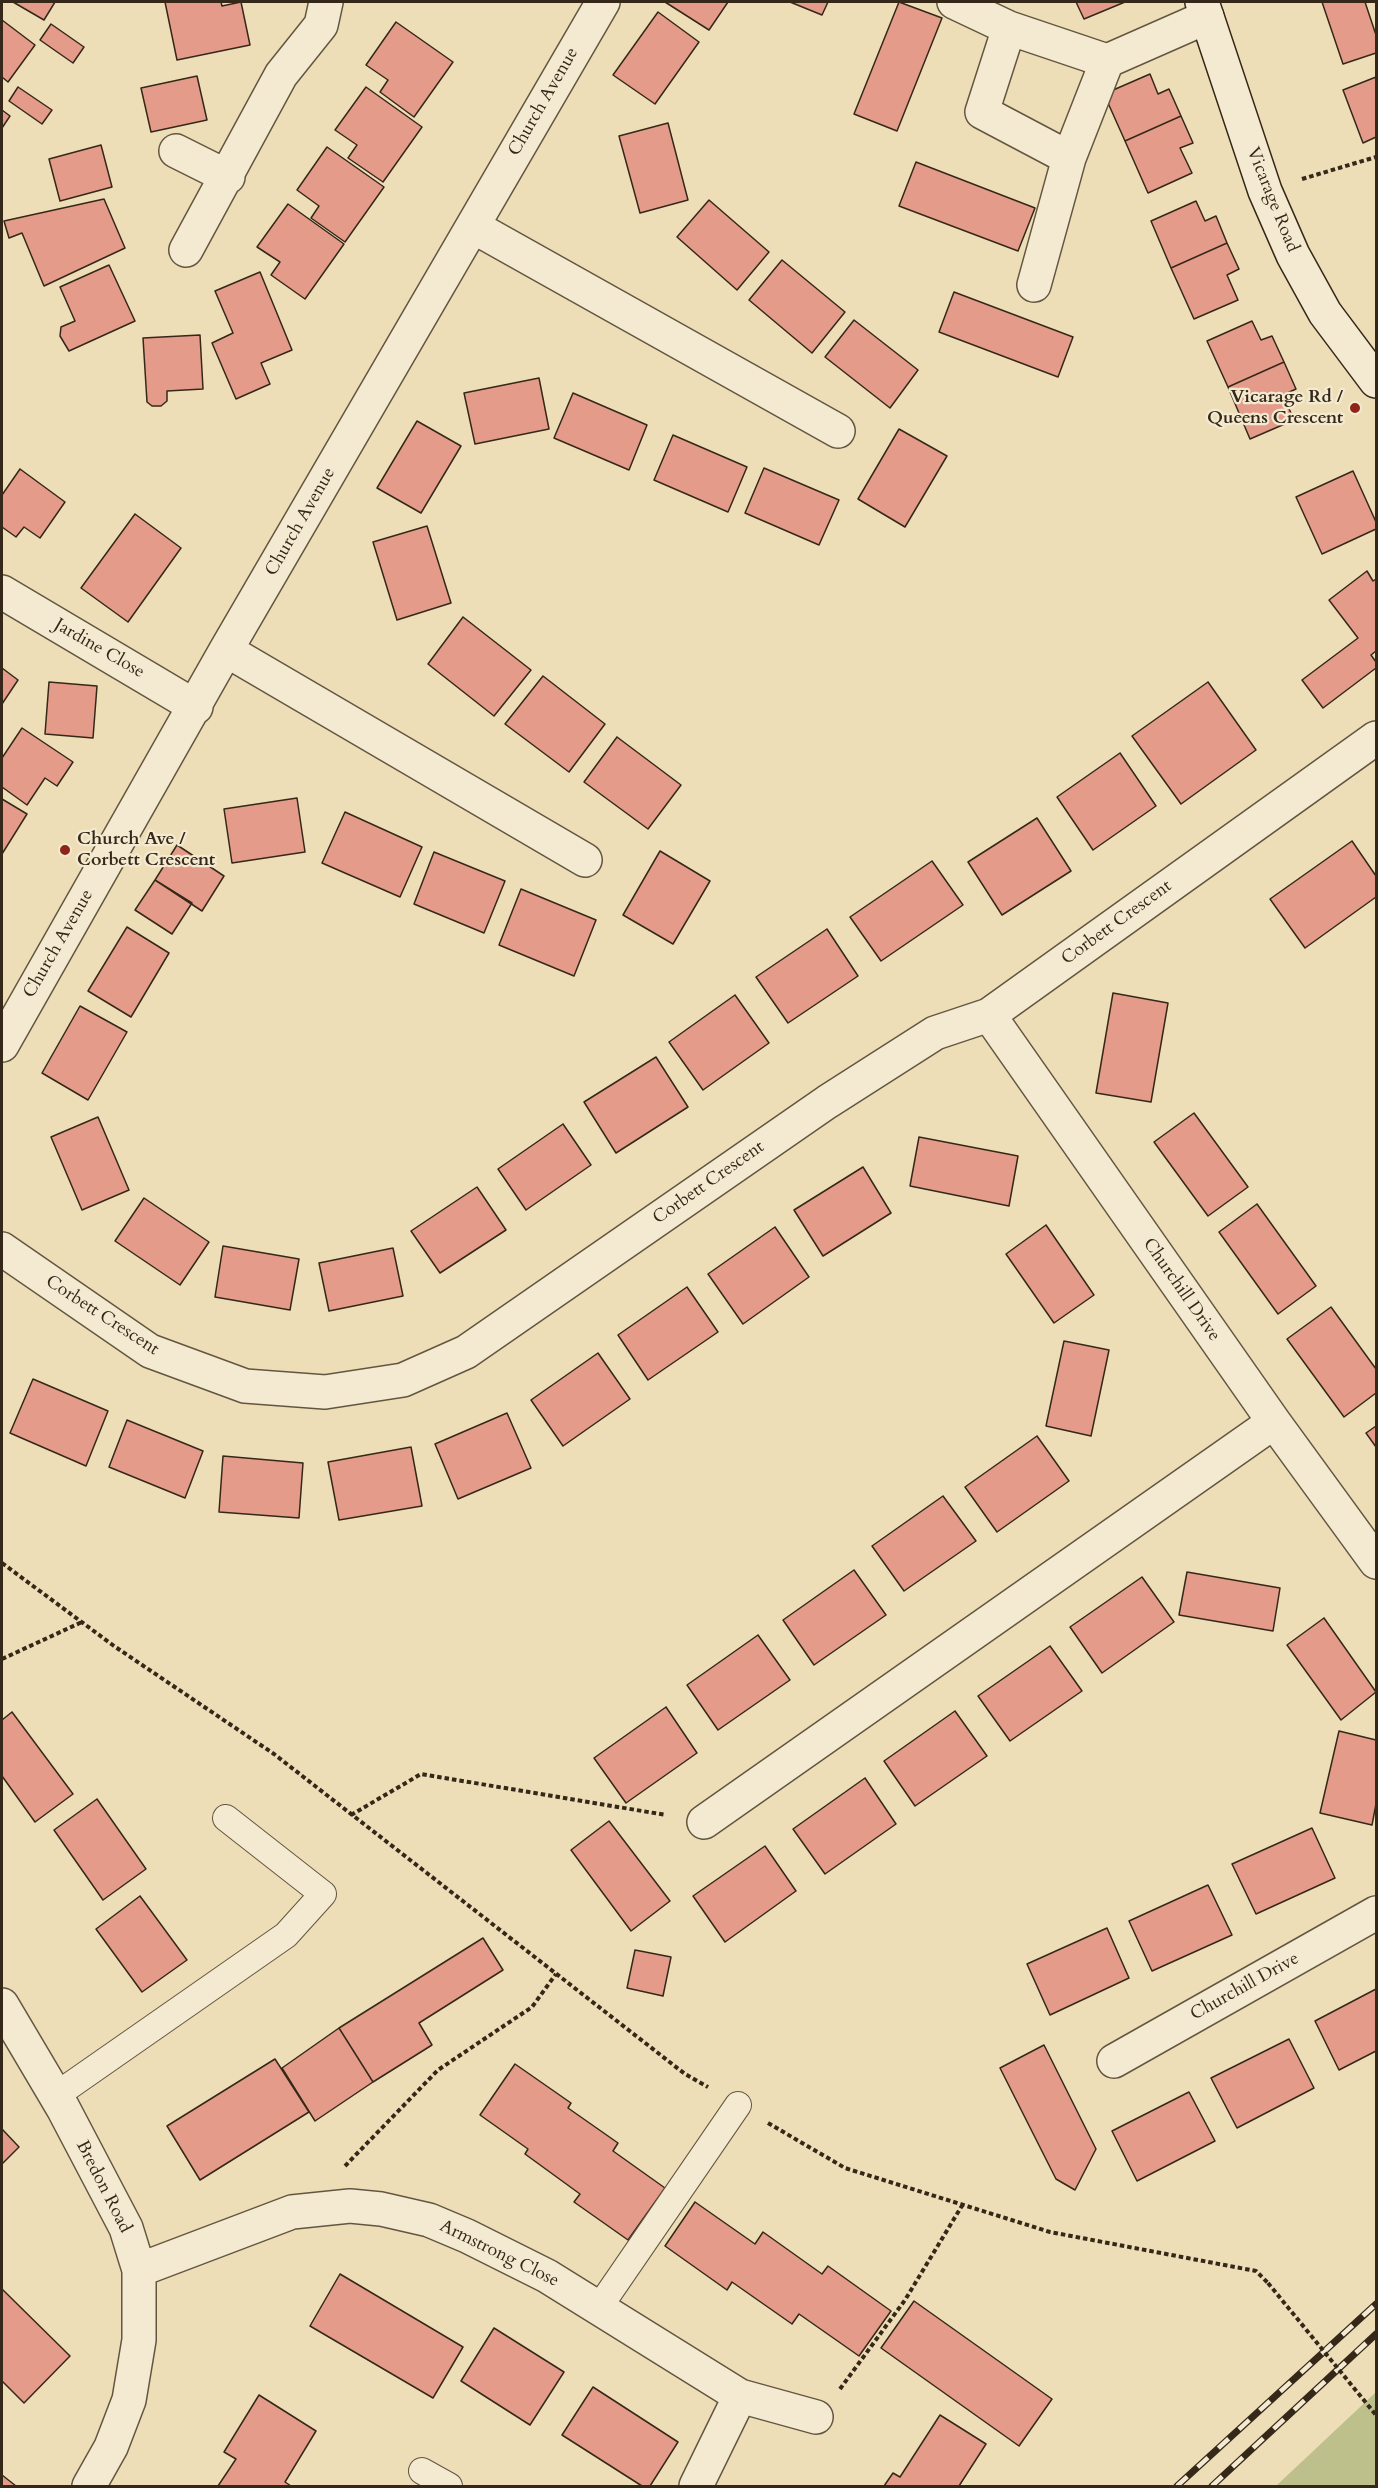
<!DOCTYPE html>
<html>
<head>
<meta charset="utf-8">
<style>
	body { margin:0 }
	#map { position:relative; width:1378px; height:2488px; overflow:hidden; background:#eddeb8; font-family:Cardo,serif }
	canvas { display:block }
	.frame { position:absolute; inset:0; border:3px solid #352818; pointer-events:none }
</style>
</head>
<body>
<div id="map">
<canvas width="1378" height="2488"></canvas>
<div class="frame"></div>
</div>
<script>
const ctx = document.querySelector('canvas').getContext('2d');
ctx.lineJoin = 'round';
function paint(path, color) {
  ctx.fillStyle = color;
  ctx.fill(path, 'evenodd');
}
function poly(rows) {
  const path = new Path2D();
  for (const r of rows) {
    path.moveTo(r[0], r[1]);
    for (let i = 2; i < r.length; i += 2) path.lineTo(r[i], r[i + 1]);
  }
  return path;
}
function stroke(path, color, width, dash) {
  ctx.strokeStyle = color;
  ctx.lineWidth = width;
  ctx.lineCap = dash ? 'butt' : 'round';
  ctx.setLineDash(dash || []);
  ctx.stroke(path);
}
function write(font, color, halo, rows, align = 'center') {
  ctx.font = font + ' Cardo,serif';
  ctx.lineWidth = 4.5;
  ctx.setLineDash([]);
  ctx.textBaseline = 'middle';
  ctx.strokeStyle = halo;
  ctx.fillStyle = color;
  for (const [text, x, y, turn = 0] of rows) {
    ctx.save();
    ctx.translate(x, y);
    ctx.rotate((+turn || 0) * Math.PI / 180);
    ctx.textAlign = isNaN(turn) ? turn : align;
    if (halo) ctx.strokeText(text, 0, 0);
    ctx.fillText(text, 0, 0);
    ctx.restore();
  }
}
const green = poly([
	[1376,2392,1376,2486,1276,2486]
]);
const building = poly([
	[13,2,55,2,44,20,13,2],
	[165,2,221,2,222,6,241,2,250,45,177,60,165,2],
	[665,2,728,2,709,30,665,2],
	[790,2,828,2,822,15,790,2],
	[899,2,942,18,897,131,854,114,899,2],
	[1076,2,1125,2,1084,19,1076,2],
	[1322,2,1365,2,1376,35,1376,53,1343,64,1322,2],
	[658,12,699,42,655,104,613,75,658,12],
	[2,20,35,45,8,82,2,77,2,20],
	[396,22,453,62,414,117,380,92,388,80,366,65,396,22],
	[51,24,84,47,73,63,40,40,51,24],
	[1150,74,1158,94,1169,89,1181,116,1125,141,1104,94,1150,74],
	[197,76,207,120,151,132,141,88,197,76],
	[1376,77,1376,137,1363,143,1343,90,1376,77],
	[18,87,52,110,42,124,9,101,18,87],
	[366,87,422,127,383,182,348,158,357,145,335,130,366,87],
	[2,110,10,116,2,128,2,110],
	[1181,116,1193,143,1180,148,1192,173,1148,193,1125,141,1181,116],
	[668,123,688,200,640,213,619,136,668,123],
	[101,145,112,187,60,201,49,159,101,145],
	[327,147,384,187,345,242,311,218,319,206,297,190,327,147],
	[916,162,1035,208,1018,251,899,206,916,162],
	[104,199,125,248,44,286,22,233,9,238,4,221,104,199],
	[709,200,769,252,737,290,677,237,709,200],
	[1196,201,1205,221,1216,216,1227,243,1171,268,1151,221,1196,201],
	[288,204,344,244,305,299,271,275,280,262,257,247,288,204],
	[1227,243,1239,269,1227,275,1238,300,1194,319,1171,268,1227,243],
	[782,260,845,312,812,353,749,300,782,260],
	[109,265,135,321,69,351,60,336,61,327,75,321,60,287,109,265],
	[260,272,292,350,261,363,270,384,236,399,212,343,233,333,215,291,260,272],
	[954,292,1073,337,1058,377,939,332,954,292],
	[854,320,918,370,890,408,825,357,854,320],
	[1252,321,1261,340,1272,336,1284,362,1228,387,1207,341,1252,321],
	[200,335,203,389,167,391,167,401,161,406,152,406,147,402,143,338,200,335],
	[1284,362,1296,389,1283,395,1294,420,1250,439,1228,387,1284,362],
	[539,378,549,429,475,444,464,393,539,378],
	[573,393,647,425,629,470,554,438,573,393],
	[417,421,461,446,421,513,377,488,417,421],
	[899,429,947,456,905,527,858,499,899,429],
	[673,435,747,467,728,512,654,480,673,435],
	[764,468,839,500,819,545,745,513,764,468],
	[20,469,65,502,40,538,24,527,16,537,2,527,2,495,20,469],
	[1353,471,1376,522,1376,529,1322,554,1296,497,1353,471],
	[135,514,181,548,128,622,81,588,135,514],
	[427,526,451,603,397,620,373,542,427,526],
	[1367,571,1373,581,1376,579,1376,651,1371,655,1376,662,1376,668,1323,708,1302,680,1358,638,1329,600,1367,571],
	[463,617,531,670,494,716,428,664,463,617],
	[2,668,18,680,2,704,2,668],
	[543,676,605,724,569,772,505,724,543,676],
	[49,682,97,686,93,738,45,734,49,682],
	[1208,682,1256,750,1181,804,1132,736,1208,682],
	[22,728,73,762,57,786,45,778,27,805,2,787,2,758,22,728],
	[617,737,681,785,648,829,584,782,617,737],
	[1120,753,1156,806,1093,850,1057,797,1120,753],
	[297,798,305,852,232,863,224,809,297,798],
	[2,799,27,814,2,854,2,799],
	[345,812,422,847,400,897,322,863,345,812],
	[1037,818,1071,871,1002,915,968,862,1037,818],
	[1352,841,1376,876,1376,897,1305,948,1270,899,1352,841],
	[177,845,224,876,202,911,155,880,177,845],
	[660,851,710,881,673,944,623,915,660,851],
	[434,852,505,881,484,933,414,904,434,852],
	[932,861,963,905,881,961,850,917,932,861],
	[155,880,192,903,172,934,135,910,155,880],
	[521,889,596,920,574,976,499,945,521,889],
	[127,927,169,953,131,1017,88,991,127,927],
	[827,929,858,976,788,1023,756,977,827,929],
	[1113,993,1168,1003,1151,1102,1096,1093,1113,993],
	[735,995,769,1043,703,1090,669,1042,735,995],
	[80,1006,127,1032,88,1100,42,1073,80,1006],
	[656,1057,688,1107,616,1153,584,1102,656,1057],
	[1194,1113,1248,1187,1208,1216,1154,1142,1194,1113],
	[98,1117,129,1190,82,1210,51,1137,98,1117],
	[563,1124,591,1165,526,1210,498,1169,563,1124],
	[919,1137,1018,1156,1009,1206,910,1186,919,1137],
	[863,1167,891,1213,823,1256,794,1210,863,1167],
	[477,1187,506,1230,440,1273,411,1231,477,1187],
	[144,1198,209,1242,180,1285,115,1241,144,1198],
	[1257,1204,1316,1286,1278,1314,1219,1232,1257,1204],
	[1046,1225,1094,1295,1054,1323,1006,1254,1046,1225],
	[775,1227,809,1277,743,1324,708,1274,775,1227],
	[223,1246,299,1259,290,1310,215,1297,223,1246],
	[393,1248,403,1296,329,1311,319,1263,393,1248],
	[687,1287,718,1332,648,1380,618,1335,687,1287],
	[1331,1307,1376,1369,1376,1393,1344,1417,1287,1339,1331,1307],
	[1064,1341,1109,1350,1091,1436,1046,1426,1064,1341],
	[598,1353,630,1399,563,1446,531,1400,598,1353],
	[33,1379,108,1411,86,1466,10,1433,33,1379],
	[507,1413,531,1468,458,1499,435,1444,507,1413],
	[127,1420,203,1451,185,1498,109,1467,127,1420],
	[1376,1426,1376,1447,1366,1433,1376,1426],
	[1037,1436,1069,1481,997,1532,965,1487,1037,1436],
	[411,1447,422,1506,339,1520,328,1462,411,1447],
	[223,1456,303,1463,299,1518,219,1512,223,1456],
	[943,1496,976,1541,904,1591,872,1546,943,1496],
	[854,1570,886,1615,814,1665,783,1620,854,1570],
	[1187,1572,1280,1588,1273,1631,1179,1615,1187,1572],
	[1142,1577,1174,1622,1102,1673,1070,1627,1142,1577],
	[1324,1618,1376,1692,1341,1720,1287,1645,1324,1618],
	[758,1635,790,1680,718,1730,687,1685,758,1635],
	[1050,1646,1082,1691,1010,1741,978,1696,1050,1646],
	[666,1707,697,1753,626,1803,594,1758,666,1707],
	[955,1711,987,1756,915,1806,884,1761,955,1711],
	[12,1712,73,1794,35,1822,2,1776,2,1720,12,1712],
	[1339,1731,1376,1740,1376,1804,1372,1825,1320,1813,1339,1731],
	[865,1778,896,1824,825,1874,793,1829,865,1778],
	[97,1799,146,1869,103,1900,54,1830,97,1799],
	[609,1821,670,1901,631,1931,571,1850,609,1821],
	[1312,1828,1335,1878,1256,1914,1232,1864,1312,1828],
	[765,1846,796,1891,725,1942,693,1896,765,1846],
	[1208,1885,1232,1935,1152,1971,1129,1921,1208,1885],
	[140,1896,187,1960,142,1992,96,1929,140,1896],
	[1107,1928,1129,1978,1050,2015,1027,1964,1107,1928],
	[483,1938,503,1970,419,2023,432,2045,373,2082,339,2028,483,1938],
	[635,1950,671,1957,663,1996,627,1988,635,1950],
	[1376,1989,1376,2051,1339,2070,1315,2021,1376,1989],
	[339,2028,373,2082,315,2121,282,2068,339,2028],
	[1289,2039,1314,2088,1237,2128,1211,2078,1289,2039],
	[1044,2045,1096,2149,1075,2190,1056,2179,1000,2068,1044,2045],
	[275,2059,309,2112,200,2180,167,2126,275,2059],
	[515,2064,571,2103,568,2108,618,2143,613,2151,665,2188,628,2240,574,2202,580,2194,525,2154,528,2149,480,2115,515,2064],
	[1189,2092,1215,2141,1137,2181,1112,2131,1189,2092],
	[2,2129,19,2147,2,2164,2,2129],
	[695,2202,755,2244,763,2232,822,2274,828,2266,891,2311,859,2356,799,2314,792,2324,732,2282,727,2290,665,2246,695,2202],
	[340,2274,463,2347,433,2398,310,2326,340,2274],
	[2,2289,70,2356,24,2403,2,2381,2,2289],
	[914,2301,1052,2399,1019,2446,881,2348,914,2301],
	[494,2328,564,2372,530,2425,461,2381,494,2328],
	[593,2387,678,2442,650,2486,642,2486,562,2435,593,2387],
	[259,2395,316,2431,285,2482,291,2486,218,2486,236,2459,224,2452,259,2395],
	[940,2415,986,2444,959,2486,884,2486,893,2473,900,2477,940,2415],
	[2,2475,16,2486,2,2486,2,2475]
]);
const path = poly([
	[1302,179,1376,157],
	[2,1563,114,1646,274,1754,685,2074,708,2087],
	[2,1659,82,1622],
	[351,1815,421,1774,666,1815],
	[768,2123,845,2168,1050,2232,1256,2271,1268,2283],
	[345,2166,438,2070,532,2007,556,1974],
	[840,2389,905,2300,963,2204]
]);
const lane = poly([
	[55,2096,286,1935,323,1894,226,1818],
	[598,2309,738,2105],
	[422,2471,449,2486]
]);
const street = poly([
	[954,2,1009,28,1107,61],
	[1009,28,982,112,1069,158],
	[176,151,228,177],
	[474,227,838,431],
	[186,250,281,75,321,25,326,2],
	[1034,285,1069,158,1107,61,1207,17],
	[2,592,196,707],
	[226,650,585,860],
	[989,1015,1274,1422,1376,1562],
	[2,1045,226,650,603,2],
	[2,1249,150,1351,245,1386,325,1392,403,1380,466,1352,827,1102,935,1033,989,1015,1376,738],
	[704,1822,1274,1422],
	[2,2005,63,2108,126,2228,139,2270,139,2340,129,2400,111,2447,89,2486],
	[1114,2061,1376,1913],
	[139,2270,292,2212,350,2206,381,2209,429,2220,467,2236,547,2276,740,2396,696,2486],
	[740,2396,816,2417]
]);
const secondary = poly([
	[1202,2,1265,191,1293,255,1325,313,1376,381]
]);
const rail = poly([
	[1177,2486,1376,2304],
	[1212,2486,1376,2334]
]);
const pathBridge = poly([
	[1268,2283,1376,2415]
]);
const markers = [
	[1355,408,6,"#8f2418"],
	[65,850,6,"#8f2418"]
];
const streetNames = [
	["Church Avenue",544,102,-60],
	["Vicarage Road",1272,200,68],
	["Church Avenue",301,522,-60],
	["Jardine Close",99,649,30],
	["Corbett Crescent",1117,923,-36],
	["Church Avenue",59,944,-60],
	["Corbett Crescent",709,1183,-35],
	["Churchill Drive",1181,1290,55],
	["Corbett Crescent",102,1316,33],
	["Churchill Drive",1245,1987,-29],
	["Bredon Road",103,2187,63],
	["Armstrong Close",499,2254,26]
];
const poiNames = [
	["Vicarage Rd /",1343,398],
	["Queens Crescent",1343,419],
	["Church Ave /",77,840,"left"],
	["Corbett Crescent",77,861,"left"]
];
paint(green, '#bdc08b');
paint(building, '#e59b8a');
stroke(building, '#352818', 1.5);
stroke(lane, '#635640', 28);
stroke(street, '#635640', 36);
stroke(secondary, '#352818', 36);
stroke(path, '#352818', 4, [4.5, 3]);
stroke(lane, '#f3ead1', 26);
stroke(street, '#f3ead1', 33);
stroke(secondary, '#f3ead1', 33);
stroke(rail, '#352818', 7);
stroke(rail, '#f3ead1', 4.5, [14]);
stroke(pathBridge, '#352818', 4, [4.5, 3]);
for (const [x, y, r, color] of markers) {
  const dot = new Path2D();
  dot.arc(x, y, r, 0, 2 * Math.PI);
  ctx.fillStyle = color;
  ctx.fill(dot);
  stroke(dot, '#f3ead1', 2);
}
write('18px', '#352818', '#f3ead1', streetNames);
write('bold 18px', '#352818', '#f3ead1', poiNames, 'right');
</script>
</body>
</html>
